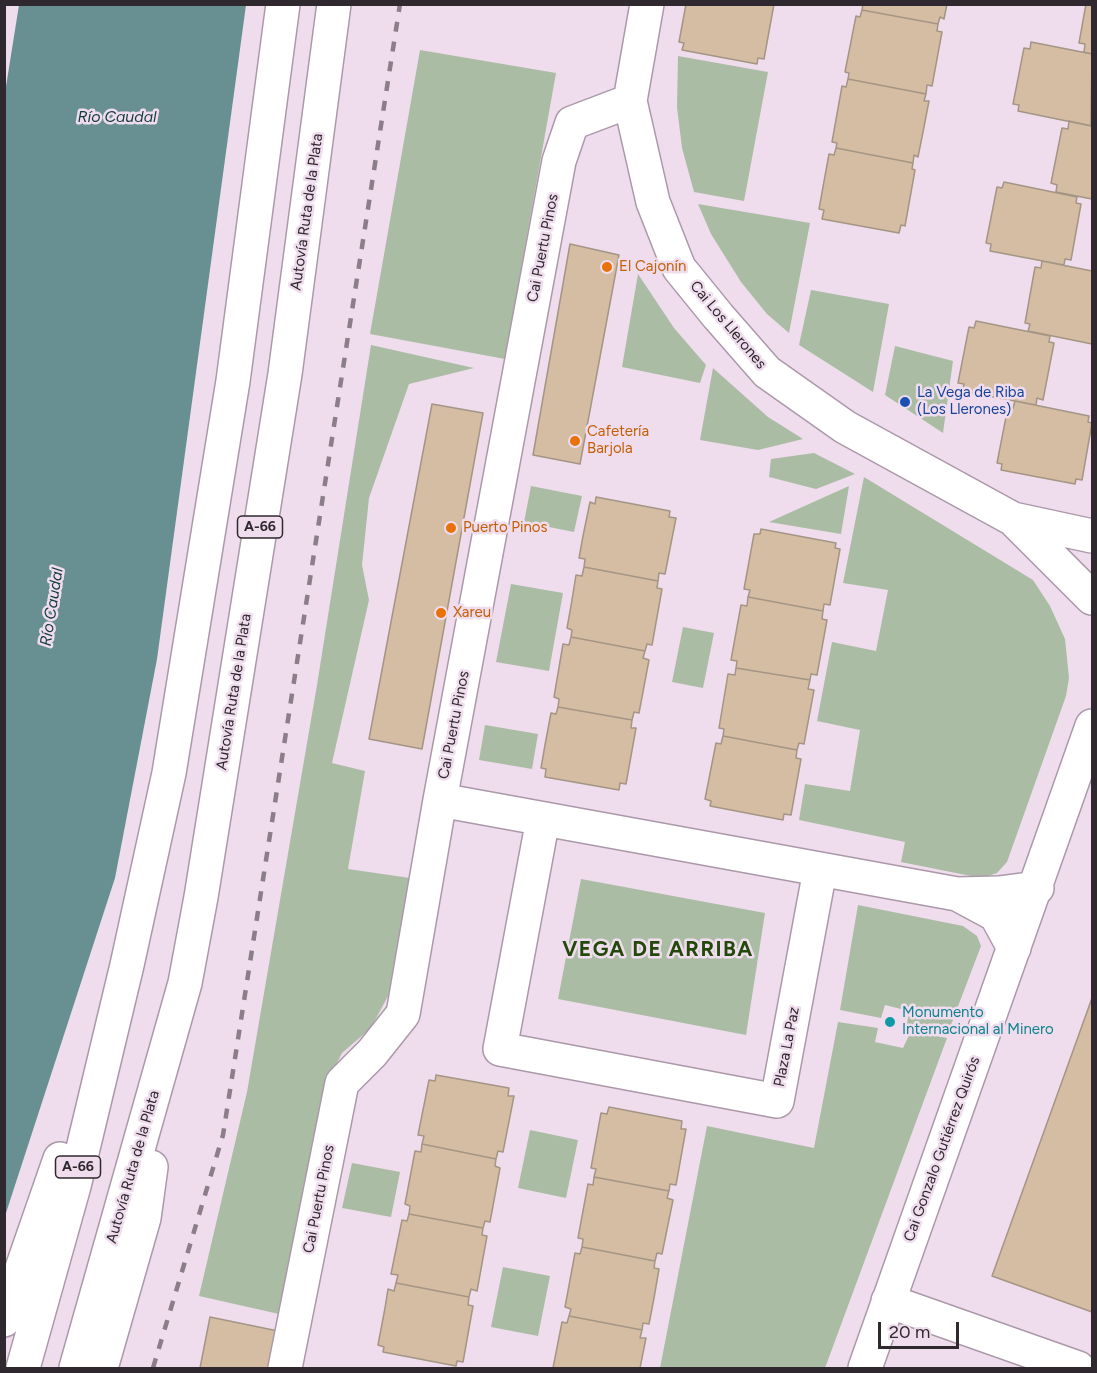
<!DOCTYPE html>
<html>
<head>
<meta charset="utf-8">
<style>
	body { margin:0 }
	#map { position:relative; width:1097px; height:1373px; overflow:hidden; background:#efdced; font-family:Figtree,sans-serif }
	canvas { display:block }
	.frame { position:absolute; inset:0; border:6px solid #2f282e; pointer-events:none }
	.scale { position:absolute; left:878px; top:1322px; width:81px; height:27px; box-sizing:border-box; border:3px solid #2f282e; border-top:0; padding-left:8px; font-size:18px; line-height:21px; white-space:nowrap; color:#2f282e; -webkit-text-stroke:4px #efdced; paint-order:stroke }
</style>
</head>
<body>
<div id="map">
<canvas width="1097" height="1373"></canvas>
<div class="frame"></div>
<div class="scale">20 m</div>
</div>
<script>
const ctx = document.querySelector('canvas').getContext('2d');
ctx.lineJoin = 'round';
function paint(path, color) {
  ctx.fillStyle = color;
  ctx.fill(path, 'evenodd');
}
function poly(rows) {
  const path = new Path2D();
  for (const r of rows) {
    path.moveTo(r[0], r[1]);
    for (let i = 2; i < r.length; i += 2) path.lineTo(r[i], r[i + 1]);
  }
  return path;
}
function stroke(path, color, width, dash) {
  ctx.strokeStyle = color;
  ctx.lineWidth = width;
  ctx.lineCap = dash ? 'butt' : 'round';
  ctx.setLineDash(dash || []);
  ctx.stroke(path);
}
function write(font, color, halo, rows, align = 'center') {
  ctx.font = font + ' Figtree,sans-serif';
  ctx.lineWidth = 5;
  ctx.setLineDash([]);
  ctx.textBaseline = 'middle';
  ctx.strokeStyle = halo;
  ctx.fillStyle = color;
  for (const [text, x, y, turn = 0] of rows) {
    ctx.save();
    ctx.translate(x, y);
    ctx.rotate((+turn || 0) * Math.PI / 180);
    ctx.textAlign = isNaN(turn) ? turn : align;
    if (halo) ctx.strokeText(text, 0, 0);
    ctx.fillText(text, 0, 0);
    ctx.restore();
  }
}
const green = poly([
	[420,50,556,73,505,359,370,334],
	[678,56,768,72,744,201,694,192,682,148,677,107],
	[698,204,810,223,789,333,767,314,741,282,711,234],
	[638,274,674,328,706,365,700,383,622,367],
	[811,290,889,304,873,392,799,345],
	[371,345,474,368,409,384,369,498,362,565,369,600,332,763,365,771,348,869,410,878,388,996,371,1028,342,1053,324,1088,279,1314,199,1296,247,1092,317,685],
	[895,346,953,361,943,433,885,395],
	[713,368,768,417,803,439,758,450,700,440],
	[814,453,855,474,816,489,769,477,771,459],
	[864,477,1033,580,1050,606,1065,639,1069,678,1066,696,1007,862,997,873,981,878,901,862,905,842,799,820,805,784,850,791,860,730,817,721,832,642,876,651,888,590,843,583],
	[531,486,582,496,574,532,524,522],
	[849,486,841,534,769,522],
	[511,584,563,593,549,671,496,662],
	[683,627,714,633,703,688,672,682],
	[485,725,538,734,532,769,479,760],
	[581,879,765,913,746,1035,558,999],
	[858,905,963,926,977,936,981,946,949,1030,907,1024,909,1011,885,1005,881,1018,840,1010],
	[838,1022,878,1028,875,1042,903,1048,911,1031,947,1038,825,1368,660,1368,707,1126,814,1148],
	[530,1130,578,1140,566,1198,518,1188],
	[352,1163,400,1172,391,1217,342,1208],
	[503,1267,550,1276,538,1336,491,1327]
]);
const water = poly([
	[19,5,246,5,157,659,115,878,5,1216,4,99]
]);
const building = poly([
	[686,4,774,4,764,59,758,58,757,64,682,50,684,43,679,42,686,4],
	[863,4,947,4,944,19,940,17,938,24,862,10,863,4],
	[1086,4,1092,4,1092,54,1084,52,1085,44,1079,43,1086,4],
	[862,10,938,24,937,31,942,32,932,86,927,85,926,94,848,79,849,73,845,72,856,16,860,17,862,10],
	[1031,42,1092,54,1091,126,1018,111,1019,105,1013,104,1024,48,1030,49,1031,42],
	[848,79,926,94,924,101,929,101,923,132,918,157,914,155,913,163,836,148,837,143,832,142,842,86,846,87,848,79],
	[1069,121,1092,126,1092,199,1056,192,1057,185,1051,183,1062,128,1068,129,1069,121],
	[836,148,913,163,912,169,915,170,905,226,901,225,899,233,822,219,824,210,819,209,829,154,834,155,836,148],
	[1004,182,1077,197,1076,203,1081,204,1071,260,1065,259,1064,265,990,251,991,244,986,243,997,187,1002,188,1004,182],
	[570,244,619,255,580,464,533,455,570,244],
	[1042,261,1092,271,1092,344,1028,331,1030,324,1025,323,1035,267,1041,268,1042,261],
	[976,321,1050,336,1049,342,1054,343,1043,400,1037,398,1036,405,962,391,964,384,958,383,969,327,974,328,976,321],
	[1015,401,1089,416,1088,422,1092,423,1082,480,1076,479,1075,484,1001,470,1002,464,997,463,1008,407,1013,408,1015,401],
	[432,404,483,413,422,749,369,739,432,404],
	[596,497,670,511,669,517,676,518,665,574,659,573,658,581,584,567,585,559,579,558,583,536,590,502,595,504,596,497],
	[761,529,836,543,835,548,840,549,830,605,824,604,823,611,748,597,750,590,744,589,754,534,760,534,761,529],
	[584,567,658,581,657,588,662,589,652,645,647,644,645,651,571,637,572,630,567,628,571,606,576,575,582,576,584,567],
	[748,597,823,611,822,619,827,620,817,675,811,674,810,680,736,668,737,661,731,660,741,605,747,606,748,597],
	[571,637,645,651,643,658,649,660,639,713,634,712,632,720,558,707,559,699,554,697,563,644,569,645,571,637],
	[736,668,810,680,808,689,814,690,804,744,799,743,797,750,723,736,724,729,719,728,728,674,735,675,736,668],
	[558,707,632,720,631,728,636,728,626,784,620,783,619,790,545,777,546,769,541,768,545,745,551,713,556,714,558,707],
	[723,736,797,750,796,758,801,759,791,815,784,814,783,820,710,806,711,801,705,799,716,743,721,744,723,736],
	[1092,998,1092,1312,992,1276,1092,998],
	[436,1075,509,1088,508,1096,514,1096,503,1152,498,1151,496,1159,422,1144,424,1136,418,1135,429,1080,435,1081,436,1075],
	[609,1107,682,1121,681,1129,686,1129,676,1185,670,1184,669,1191,594,1177,596,1169,591,1168,601,1113,607,1114,609,1107],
	[422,1144,496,1159,495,1166,500,1168,490,1222,485,1221,483,1228,409,1214,410,1206,405,1204,415,1151,421,1152,422,1144],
	[594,1177,669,1191,667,1198,673,1200,662,1254,657,1253,655,1261,582,1247,583,1239,578,1238,588,1184,593,1185,594,1177],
	[409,1214,483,1228,482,1235,487,1236,477,1291,471,1289,469,1297,396,1283,398,1275,391,1274,402,1220,407,1221,409,1214],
	[582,1247,655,1261,654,1268,659,1269,654,1298,649,1324,643,1323,642,1330,569,1316,571,1309,565,1307,575,1253,580,1254,582,1247],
	[396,1283,469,1297,468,1305,473,1306,463,1362,457,1361,456,1366,383,1352,384,1347,378,1345,385,1308,388,1289,394,1291,396,1283],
	[569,1316,642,1330,640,1338,646,1338,640,1368,553,1368,562,1322,567,1323,569,1316],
	[210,1317,278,1331,271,1368,200,1368,210,1317]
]);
const minor = poly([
	[647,4,630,101,653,202,679,268,718,316,767,372,845,427,1013,519,1092,536],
	[1013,519,1092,598],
	[440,800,957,894,999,893,1037,888],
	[543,819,500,1049,777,1101,820,870],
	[957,894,996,915,1014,948],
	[888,1301,1078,1368],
	[285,1368,342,1083,372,1053,403,1014,440,800,559,161,572,123,630,101],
	[865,1368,1092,726]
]);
const highway = poly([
	[4,1320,60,1159],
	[23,1368,74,1186,127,965,169,773,233,381,283,4],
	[76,1368,185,983,201,897,285,374,334,4],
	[101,1368,144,1218,151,1167]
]);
const rail = poly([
	[153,1368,223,1135,400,4]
]);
const markers = [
	[607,267,6,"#e8710a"],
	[905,402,6,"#1a4fb4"],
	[575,441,6,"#e8710a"],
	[451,528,6,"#e8710a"],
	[441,613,6,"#e8710a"],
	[890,1022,6,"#0f9aa8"]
];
const shields = [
	[260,527,45],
	[78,1167,45]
];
const shieldNames = [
	["A-66",260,527],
	["A-66",78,1167]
];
const streetNames = [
	["Autovía Ruta de la Plata",307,212,-82],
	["Cai Puertu Pinos",543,248,-79],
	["Cai Los Llerones",728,325,50],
	["Autovía Ruta de la Plata",234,692,-81],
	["Cai Puertu Pinos",454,725,-79],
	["Plaza La Paz",787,1047,-79],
	["Cai Gonzalo Gutiérrez Quirós",942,1149,-70],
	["Autovía Ruta de la Plata",133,1167,-74],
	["Cai Puertu Pinos",319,1199,-79]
];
const foodNames = [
	["El Cajonín",619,267],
	["Cafetería",587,432],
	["Barjola",587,449],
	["Puerto Pinos",463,528],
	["Xareu",453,613]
];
const transitNames = [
	["La Vega de Riba",917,393],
	["(Los Llerones)",917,410]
];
const cultureNames = [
	["Monumento",902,1013],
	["Internacional al Minero",902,1030]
];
const waterNames = [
	["Río Caudal",117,117],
	["Río Caudal",52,607,-81]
];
const districtNames = [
	["VEGA DE ARRIBA",658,950]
];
paint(green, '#aabda4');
paint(water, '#689093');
paint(building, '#d4bda3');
stroke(building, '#a49584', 1.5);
stroke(minor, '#ab99a9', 36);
stroke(highway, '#ab99a9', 36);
stroke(minor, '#fff', 33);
stroke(highway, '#fff', 33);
stroke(rail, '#8b7e8a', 4.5, [10, 10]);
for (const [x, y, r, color] of markers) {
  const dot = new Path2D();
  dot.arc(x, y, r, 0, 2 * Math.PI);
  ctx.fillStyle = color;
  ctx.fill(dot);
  stroke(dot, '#efdced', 2);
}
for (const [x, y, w] of shields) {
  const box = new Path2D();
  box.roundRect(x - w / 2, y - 11, w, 22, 4.5);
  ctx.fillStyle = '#efdced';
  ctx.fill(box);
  stroke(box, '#2f282e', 1.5);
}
write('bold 14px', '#2f282e', null, shieldNames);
write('15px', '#2f282e', '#efdced', streetNames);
write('15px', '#c56008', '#efdced', foodNames, 'left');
write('15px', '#164399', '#efdced', transitNames, 'left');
write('15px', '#0d838f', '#efdced', cultureNames, 'left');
write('italic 16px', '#133b3e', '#efdced', waterNames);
ctx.letterSpacing = '1.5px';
write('bold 21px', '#22490a', '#efdced', districtNames);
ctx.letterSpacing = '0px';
</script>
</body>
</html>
